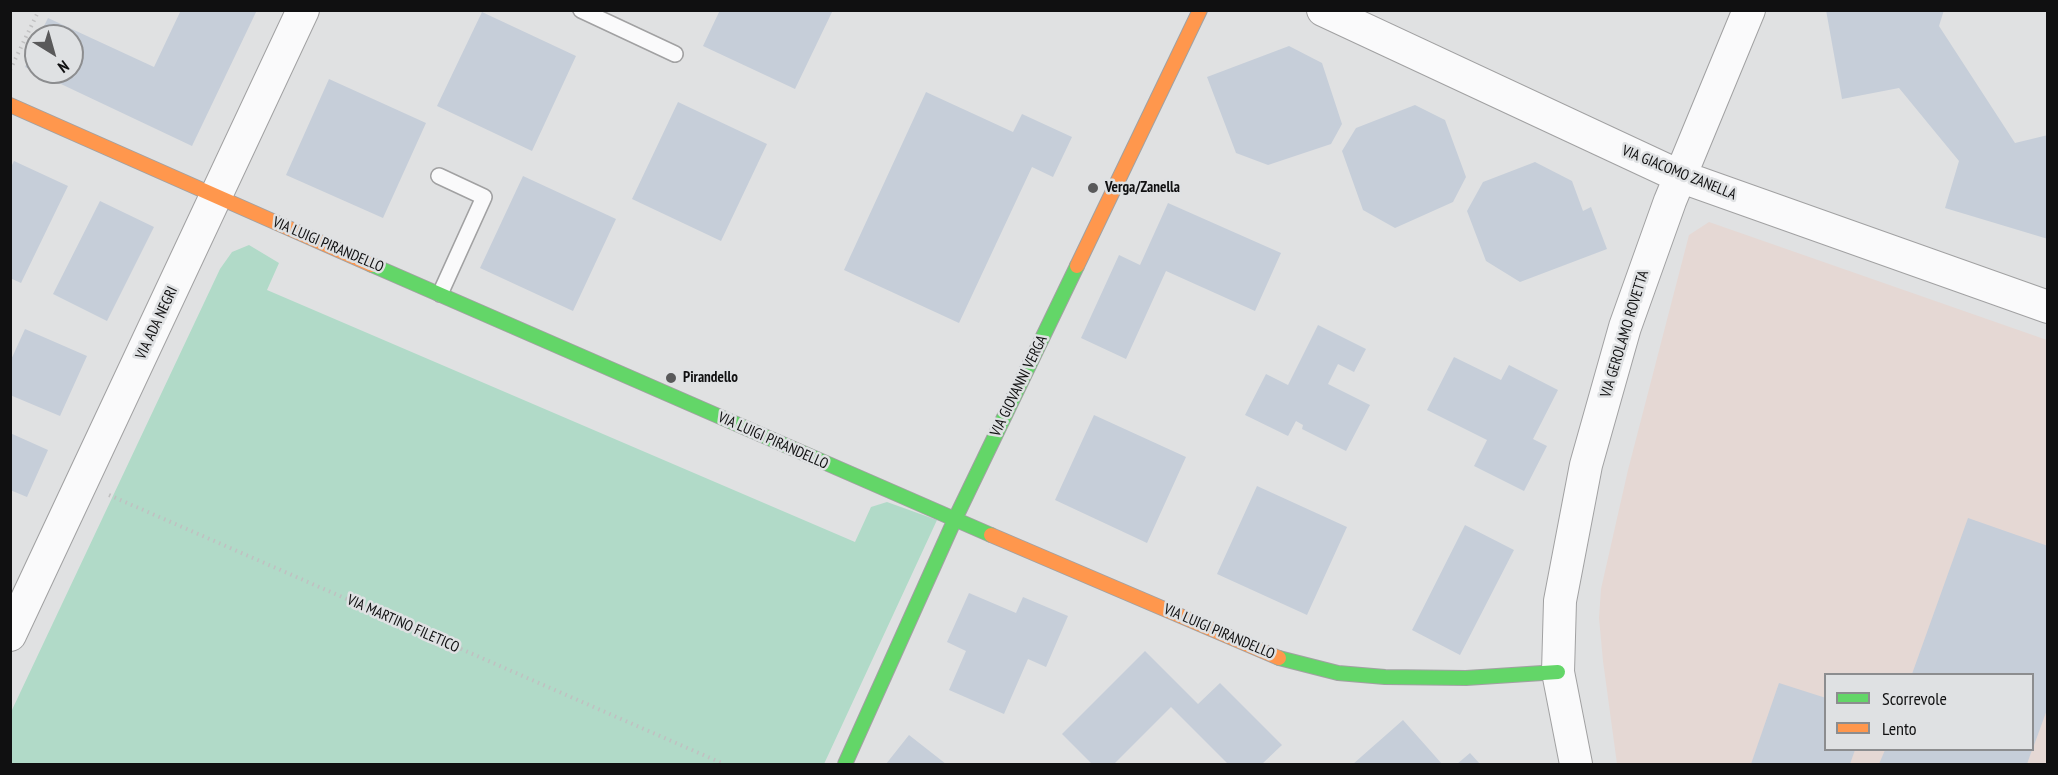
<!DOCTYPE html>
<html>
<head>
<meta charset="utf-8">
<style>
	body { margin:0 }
	#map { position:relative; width:2058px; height:775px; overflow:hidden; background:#e0e1e2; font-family:"PT Sans Narrow",sans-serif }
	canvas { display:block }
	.frame { position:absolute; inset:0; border:12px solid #101011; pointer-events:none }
	.legend { position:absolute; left:1824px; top:673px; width:210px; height:78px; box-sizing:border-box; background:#dfe1e3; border:2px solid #8c8d8f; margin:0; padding:8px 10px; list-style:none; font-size:18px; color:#101011 }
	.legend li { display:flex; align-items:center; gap:12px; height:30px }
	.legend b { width:30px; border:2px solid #8c8d8f }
	.north { position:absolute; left:24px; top:24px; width:60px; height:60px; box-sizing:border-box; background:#dfe1e3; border:2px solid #8c8d8f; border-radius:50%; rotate:143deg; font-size:16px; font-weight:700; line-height:24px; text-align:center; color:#101011 }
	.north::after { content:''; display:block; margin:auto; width:21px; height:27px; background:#59595a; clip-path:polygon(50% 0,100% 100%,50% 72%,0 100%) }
</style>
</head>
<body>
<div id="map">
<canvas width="2058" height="775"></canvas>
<div class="frame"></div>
<ul class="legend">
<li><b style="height:8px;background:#63d668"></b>Scorrevole</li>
<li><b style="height:8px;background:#ff974d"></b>Lento</li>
</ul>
<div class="north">N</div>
</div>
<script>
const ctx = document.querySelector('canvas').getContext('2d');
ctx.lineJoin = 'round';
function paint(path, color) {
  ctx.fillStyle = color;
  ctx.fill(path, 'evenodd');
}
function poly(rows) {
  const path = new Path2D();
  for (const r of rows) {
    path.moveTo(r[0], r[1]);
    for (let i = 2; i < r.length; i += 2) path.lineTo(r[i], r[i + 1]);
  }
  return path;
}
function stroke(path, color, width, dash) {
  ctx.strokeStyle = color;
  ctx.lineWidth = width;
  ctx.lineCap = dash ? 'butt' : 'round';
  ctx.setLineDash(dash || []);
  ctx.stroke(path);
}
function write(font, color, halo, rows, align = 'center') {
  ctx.font = font + ' "PT Sans Narrow",sans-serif';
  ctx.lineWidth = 5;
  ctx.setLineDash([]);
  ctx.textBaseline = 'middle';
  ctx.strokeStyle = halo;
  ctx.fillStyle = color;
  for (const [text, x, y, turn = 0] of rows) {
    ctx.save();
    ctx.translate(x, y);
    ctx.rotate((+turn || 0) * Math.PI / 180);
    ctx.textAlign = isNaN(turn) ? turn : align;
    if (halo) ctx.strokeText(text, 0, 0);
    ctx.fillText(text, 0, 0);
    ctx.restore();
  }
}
const commercial = poly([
	[1709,222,2047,340,2047,764,1617,764,1603,661,1599,618,1601,589,1628,470,1689,235],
	[1826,674,2032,674,2032,750,1826,750]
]);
const green = poly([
	[249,245,279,263,267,290,855,542,871,507,887,502,937,520,824,764,11,764,11,712,220,269,232,252]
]);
const building = poly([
	[181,10,257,10,192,146,25,67,36,43,36,72,72,72,72,36,39,36,48,18,154,67],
	[720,10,833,10,795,89,703,46],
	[1826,10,1944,10,1939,26,2015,143,2048,135,2048,239,1945,208,1959,161,1899,88,1842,99],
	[482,12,576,56,532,151,437,106],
	[1289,46,1322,63,1342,124,1331,144,1268,165,1236,153,1207,77],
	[329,79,426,123,383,218,286,175],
	[926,92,1013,132,1022,114,1072,137,1053,177,1032,167,959,323,844,270],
	[678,102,767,144,721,241,632,199],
	[1415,105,1445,120,1466,177,1453,202,1395,228,1363,210,1342,151,1356,128],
	[14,161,68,186,21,283,10,278,10,169],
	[1535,162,1572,181,1583,211,1591,207,1607,249,1520,282,1486,261,1467,211,1483,182],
	[523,176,616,219,573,311,480,268],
	[100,201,154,227,107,321,53,294],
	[1168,203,1281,253,1255,311,1166,271,1126,359,1081,338,1119,255,1140,265],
	[1318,325,1366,349,1354,372,1338,364,1328,384,1370,405,1346,451,1302,429,1303,425,1296,421,1288,436,1245,415,1266,374,1288,385],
	[25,329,87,356,60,416,10,395,10,362],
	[1454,357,1501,380,1509,365,1558,390,1533,439,1547,446,1524,491,1474,466,1487,440,1427,410],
	[1094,415,1186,457,1147,543,1055,500],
	[10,433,48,450,27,497,10,490],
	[1257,486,1347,527,1307,615,1217,574],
	[1968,518,2048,546,2048,707,2033,748,2032,674,1912,674],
	[1465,525,1514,550,1460,655,1412,630],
	[969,593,1016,613,1023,597,1068,616,1046,667,1028,659,1004,714,949,690,966,651,947,642],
	[1145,651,1198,704,1220,683,1282,745,1262,764,1228,764,1171,707,1114,764,1092,764,1062,734],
	[1779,683,1826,698,1826,750,1855,750,1850,764,1751,764],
	[1403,720,1442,764,1353,764],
	[909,735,946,764,886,764],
	[1885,750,2032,750,2027,764,1879,764],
	[1470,753,1480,764,1457,764]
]);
const path = poly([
	[74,10,79,10],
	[10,70,39,10],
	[109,495,724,764]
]);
const lane = poly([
	[581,10,675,54],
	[439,176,484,197,440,294]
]);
const street = poly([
	[1323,10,1679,176,2048,307],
	[10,635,303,10],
	[1576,764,1558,672,1560,601,1586,465,1625,327,1670,201,1749,10]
]);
const fast = poly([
	[372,265,991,535],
	[1279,658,1338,673,1385,677,1466,678,1558,672],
	[845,764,955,519,1077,266]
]);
const slow = poly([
	[10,105,372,265],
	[1077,266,1200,10],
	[991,535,1279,658]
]);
const markers = [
	[1093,188,6,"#59595a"],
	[671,378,6,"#59595a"]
];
const streetNames = [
	["VIA GIACOMO ZANELLA",1679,173,22],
	["VIA LUIGI PIRANDELLO",328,245,23],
	["VIA ADA NEGRI",157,323,-65],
	["VIA GEROLAMO ROVETTA",1625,334,-73],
	["VIA GIOVANNI VERGA",1019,386,-64],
	["VIA LUIGI PIRANDELLO",773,441,24],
	["VIA MARTINO FILETICO",403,624,24],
	["VIA LUIGI PIRANDELLO",1219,632,23]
];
const poiNames = [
	["Verga/Zanella",1105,188],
	["Pirandello",683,378]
];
paint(commercial, '#e5d8d4');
paint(green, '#b1dac8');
paint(building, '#c6ced9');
stroke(lane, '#a1a1a2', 18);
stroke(street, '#a1a1a2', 34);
stroke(fast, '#a1a1a2', 16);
stroke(slow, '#a1a1a2', 16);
stroke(path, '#c0c0c1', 4, [1.5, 4.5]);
stroke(lane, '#fafafb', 15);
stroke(street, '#fafafb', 32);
stroke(fast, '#63d668', 14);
stroke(slow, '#ff974d', 14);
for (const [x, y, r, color] of markers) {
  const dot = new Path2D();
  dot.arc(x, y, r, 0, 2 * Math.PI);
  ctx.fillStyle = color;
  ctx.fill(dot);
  stroke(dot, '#dfe1e3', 2);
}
write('15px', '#101011', '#dfe1e3', streetNames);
write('bold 15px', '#101011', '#dfe1e3', poiNames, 'left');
</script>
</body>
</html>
